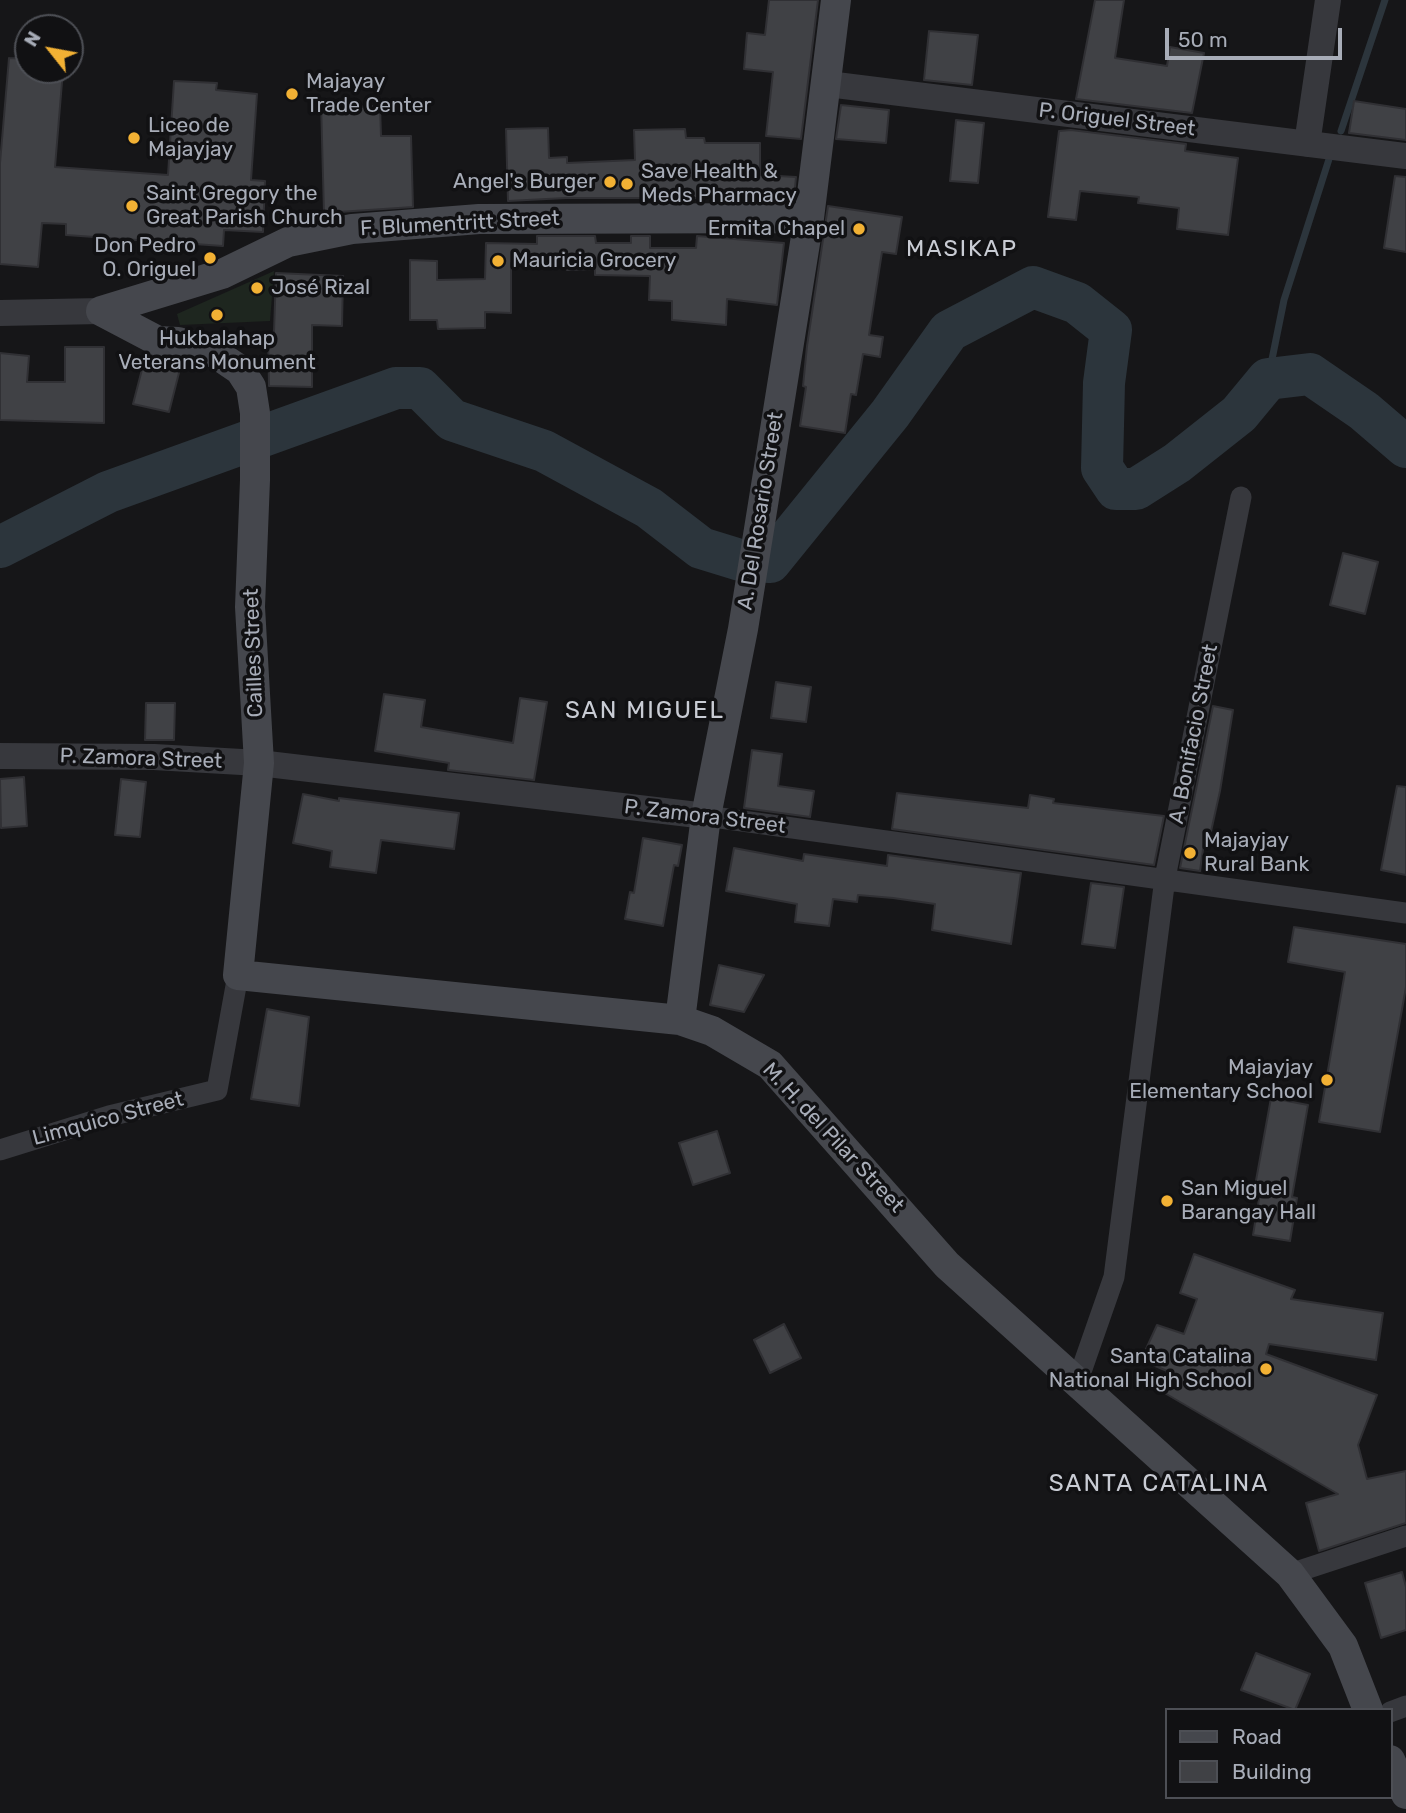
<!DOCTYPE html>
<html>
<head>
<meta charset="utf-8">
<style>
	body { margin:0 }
	#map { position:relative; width:1406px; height:1813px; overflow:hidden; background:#161618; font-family:Rubik,sans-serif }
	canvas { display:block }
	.legend { position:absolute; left:1165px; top:1708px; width:228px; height:91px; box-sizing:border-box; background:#111113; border:2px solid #4d4f55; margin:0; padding:9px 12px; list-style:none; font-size:21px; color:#a8adb8 }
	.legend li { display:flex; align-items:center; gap:14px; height:35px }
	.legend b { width:35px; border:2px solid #4d4f55 }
	.north { position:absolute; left:14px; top:14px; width:70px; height:70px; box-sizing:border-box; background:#111113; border:2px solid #4d4f55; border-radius:50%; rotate:301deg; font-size:19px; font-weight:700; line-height:28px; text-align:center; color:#a8adb8 }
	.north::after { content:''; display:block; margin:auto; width:24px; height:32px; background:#f2b134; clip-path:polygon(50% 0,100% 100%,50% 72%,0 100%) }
	.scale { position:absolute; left:1165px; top:28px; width:177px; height:32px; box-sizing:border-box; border:4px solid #a8adb8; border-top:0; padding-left:9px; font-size:21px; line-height:24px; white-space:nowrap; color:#a8adb8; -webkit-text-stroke:5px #111113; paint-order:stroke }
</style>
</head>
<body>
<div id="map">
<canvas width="1406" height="1813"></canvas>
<ul class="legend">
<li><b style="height:9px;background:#45474d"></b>Road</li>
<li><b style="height:19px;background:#404145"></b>Building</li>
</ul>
<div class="north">N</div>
<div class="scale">50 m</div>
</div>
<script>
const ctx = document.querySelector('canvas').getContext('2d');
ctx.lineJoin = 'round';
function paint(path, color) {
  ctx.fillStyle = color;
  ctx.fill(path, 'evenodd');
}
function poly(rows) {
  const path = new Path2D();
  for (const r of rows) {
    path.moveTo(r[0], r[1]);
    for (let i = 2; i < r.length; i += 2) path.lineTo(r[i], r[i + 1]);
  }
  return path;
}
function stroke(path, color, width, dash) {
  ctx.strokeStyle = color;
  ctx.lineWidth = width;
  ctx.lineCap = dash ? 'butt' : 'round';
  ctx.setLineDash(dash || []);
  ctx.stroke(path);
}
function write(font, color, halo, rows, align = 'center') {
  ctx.font = font + ' Rubik,sans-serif';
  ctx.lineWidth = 7;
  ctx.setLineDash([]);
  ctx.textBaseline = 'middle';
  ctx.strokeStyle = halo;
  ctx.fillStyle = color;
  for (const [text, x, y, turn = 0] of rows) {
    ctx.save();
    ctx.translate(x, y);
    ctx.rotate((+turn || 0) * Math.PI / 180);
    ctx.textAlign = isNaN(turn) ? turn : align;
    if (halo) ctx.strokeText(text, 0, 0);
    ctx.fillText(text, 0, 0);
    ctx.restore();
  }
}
const green = poly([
	[274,271,270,321,180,325,177,314]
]);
const stream = poly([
	[1341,131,1385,0],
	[1268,379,1284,300,1330,156]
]);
const river = poly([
	[0,547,108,492,396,388,420,388,452,420,544,451,649,508,701,548,740,560,770,562,890,414,949,331,1033,287,1077,303,1111,330,1104,383,1102,468,1116,489,1136,489,1177,463,1239,414,1268,379,1310,374,1364,411,1406,447]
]);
const building = poly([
	[769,0,818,0,801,139,766,136,773,72,744,69,747,33,765,35,769,0],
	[1095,0,1124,0,1115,58,1167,66,1170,47,1204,53,1192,113,1076,99,1095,0],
	[929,31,978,35,972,85,924,80,929,31],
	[9,58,28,59,28,70,63,70,55,167,168,175,174,81,217,83,216,90,257,94,251,180,265,181,263,232,224,230,223,246,66,235,66,224,42,223,38,267,0,264,0,163,9,58],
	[349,101,349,107,380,106,381,136,411,136,413,207,324,213,321,102,349,101],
	[1354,101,1406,109,1406,140,1349,133,1354,101],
	[841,105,889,110,886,143,836,139,841,105],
	[956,120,984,123,978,183,950,181,956,120],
	[548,128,549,158,567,157,567,163,635,160,634,130,685,129,686,138,704,138,705,143,760,143,760,175,796,177,794,198,566,198,508,201,506,129,548,128],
	[1071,130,1186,144,1185,151,1238,158,1228,235,1177,229,1179,208,1138,203,1139,197,1080,191,1076,220,1048,217,1059,131,1071,130],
	[1395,176,1406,177,1406,252,1384,248,1395,176],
	[828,206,902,217,896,254,882,252,869,335,883,337,880,357,863,354,856,395,851,394,845,433,800,426,806,387,803,386,807,346,828,206],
	[537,236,595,236,596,243,631,243,631,236,650,236,650,248,696,248,697,236,784,243,777,305,727,299,726,325,672,320,672,301,649,300,650,276,595,275,595,269,567,270,567,262,511,263,511,313,485,312,485,328,438,329,437,320,410,320,410,260,437,261,437,280,485,279,486,243,537,244,537,236],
	[276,273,343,276,342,326,312,325,312,387,269,386,268,332,274,332,276,273],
	[65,347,104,347,104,423,0,420,0,353,29,356,27,382,65,382,65,347],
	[146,354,182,361,169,412,133,404,146,354],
	[1343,553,1378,562,1365,614,1330,605,1343,553],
	[776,682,811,687,806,722,771,718,776,682],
	[384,694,425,700,421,727,513,743,520,698,547,702,534,780,448,770,449,763,375,751,384,694],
	[146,703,175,703,174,740,145,740,146,703],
	[1213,706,1233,710,1220,791,1210,836,1205,835,1200,871,1180,868,1213,706],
	[752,750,782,754,778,786,814,791,810,817,744,808,752,750],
	[24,777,27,826,1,828,0,779,24,777],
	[121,779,146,782,140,837,115,835,121,779],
	[1397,786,1406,787,1406,875,1381,870,1397,786],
	[897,793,1028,808,1030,795,1054,799,1053,803,1164,816,1154,865,892,829,897,793],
	[303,794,339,801,339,798,459,813,454,849,381,840,376,873,330,867,332,851,293,843,303,794],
	[643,838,682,845,678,866,674,865,663,926,625,919,630,892,634,893,643,838],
	[734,848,803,861,804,854,887,866,888,855,1021,873,1011,944,932,930,935,904,893,898,858,895,857,902,833,899,829,926,795,922,797,904,726,891,734,848],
	[1091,883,1124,887,1115,948,1082,944,1091,883],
	[1294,927,1406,944,1406,987,1380,1132,1319,1122,1345,972,1288,962,1294,927],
	[719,965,764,975,744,1012,710,1005,719,965],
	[267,1009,309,1017,299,1106,251,1099,267,1009],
	[1271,1098,1308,1105,1292,1197,1297,1198,1290,1241,1253,1235,1261,1187,1255,1186,1271,1098],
	[717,1131,730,1173,693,1185,679,1143,717,1131],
	[1194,1254,1295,1290,1291,1299,1383,1313,1376,1360,1269,1344,1266,1354,1377,1395,1358,1445,1367,1479,1406,1471,1406,1523,1319,1551,1306,1503,1338,1494,1156,1388,1167,1371,1141,1360,1157,1325,1184,1334,1197,1299,1180,1293,1194,1254],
	[784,1324,801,1358,770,1373,754,1340,784,1324],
	[1402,1572,1406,1587,1406,1630,1381,1638,1365,1583,1402,1572],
	[1256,1653,1310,1674,1295,1710,1241,1690,1256,1653]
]);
const minor = poly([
	[706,816,1406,913],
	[0,1150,109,1116,217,1090,238,975],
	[1077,1383,1114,1277,1165,878,1241,497],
	[1290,1574,1406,1536],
	[1390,1712,1406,1706]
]);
const tertiary = poly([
	[828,84,1406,156],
	[1307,144,1328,0],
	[0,313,101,311],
	[0,756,154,757,259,763,706,816]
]);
const secondary = poly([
	[101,311,158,341,178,342,212,351,240,370,251,387,255,413,255,480,250,607,259,763,238,975,680,1020,712,1031,770,1065,947,1265,1290,1574,1343,1646,1368,1710],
	[101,311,222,274,288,242,352,229,479,219,809,218],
	[680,1020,706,816,743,629,809,218,836,0],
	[1390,1760,1406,1794]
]);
const markers = [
	[292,94,7,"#f2b134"],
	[134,138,7,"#f2b134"],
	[610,182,7,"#f2b134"],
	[627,184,7,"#f2b134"],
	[132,206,7,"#f2b134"],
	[859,229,7,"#f2b134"],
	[210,258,7,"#f2b134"],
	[498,261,7,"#f2b134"],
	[257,288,7,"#f2b134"],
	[217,315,7,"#f2b134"],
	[1190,853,7,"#f2b134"],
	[1327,1080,7,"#f2b134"],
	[1167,1201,7,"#f2b134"],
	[1266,1369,7,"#f2b134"]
];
const poiNames = [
	["Majayay",306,82],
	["Trade Center",306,106],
	["Liceo de",148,126],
	["Majayjay",148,150],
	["Save Health &",641,172],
	["Meds Pharmacy",641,196],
	["Angel's Burger",596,182,"right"],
	["Saint Gregory the",146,194],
	["Great Parish Church",146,218],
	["Ermita Chapel",845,229,"right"],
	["Don Pedro",196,246,"right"],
	["O. Origuel",196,270,"right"],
	["Mauricia Grocery",512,261],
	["José Rizal",271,288],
	["Hukbalahap",217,339,"center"],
	["Veterans Monument",217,363,"center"],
	["Majayjay",1204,841],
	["Rural Bank",1204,865],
	["Majayjay",1313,1068,"right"],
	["Elementary School",1313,1092,"right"],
	["San Miguel",1181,1189],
	["Barangay Hall",1181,1213],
	["Santa Catalina",1252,1357,"right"],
	["National High School",1252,1381,"right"]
];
const streetNames = [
	["P. Origuel Street",1117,120,7],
	["F. Blumentritt Street",460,224,-3],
	["A. Del Rosario Street",761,511,-81],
	["Cailles Street",254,653,-92],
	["A. Bonifacio Street",1194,734,-79],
	["P. Zamora Street",141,759,2],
	["P. Zamora Street",705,817,7],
	["Limquico Street",108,1119,-15],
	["M. H. del Pilar Street",833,1138,47]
];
const neighbourhoodNames = [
	["MASIKAP",962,249]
];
const quarterNames = [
	["SAN MIGUEL",645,711],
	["SANTA CATALINA",1159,1484]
];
paint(green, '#1e261f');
stroke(stream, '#2c353c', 7);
stroke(river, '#2c353c', 42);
paint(building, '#404145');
stroke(building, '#303034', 2);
stroke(minor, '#37383d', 21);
stroke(tertiary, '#37383d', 26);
stroke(secondary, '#45474d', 30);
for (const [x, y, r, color] of markers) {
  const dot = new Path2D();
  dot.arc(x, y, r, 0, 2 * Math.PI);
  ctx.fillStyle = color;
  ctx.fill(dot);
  stroke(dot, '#111113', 2.5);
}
write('21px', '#a8adb8', '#111113', poiNames, 'left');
write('21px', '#a8adb8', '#111113', streetNames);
ctx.letterSpacing = '2px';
write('23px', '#c9ccd4', '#111113', neighbourhoodNames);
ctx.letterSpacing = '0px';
ctx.letterSpacing = '2px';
write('24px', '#c9ccd4', '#111113', quarterNames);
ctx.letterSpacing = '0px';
</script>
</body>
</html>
